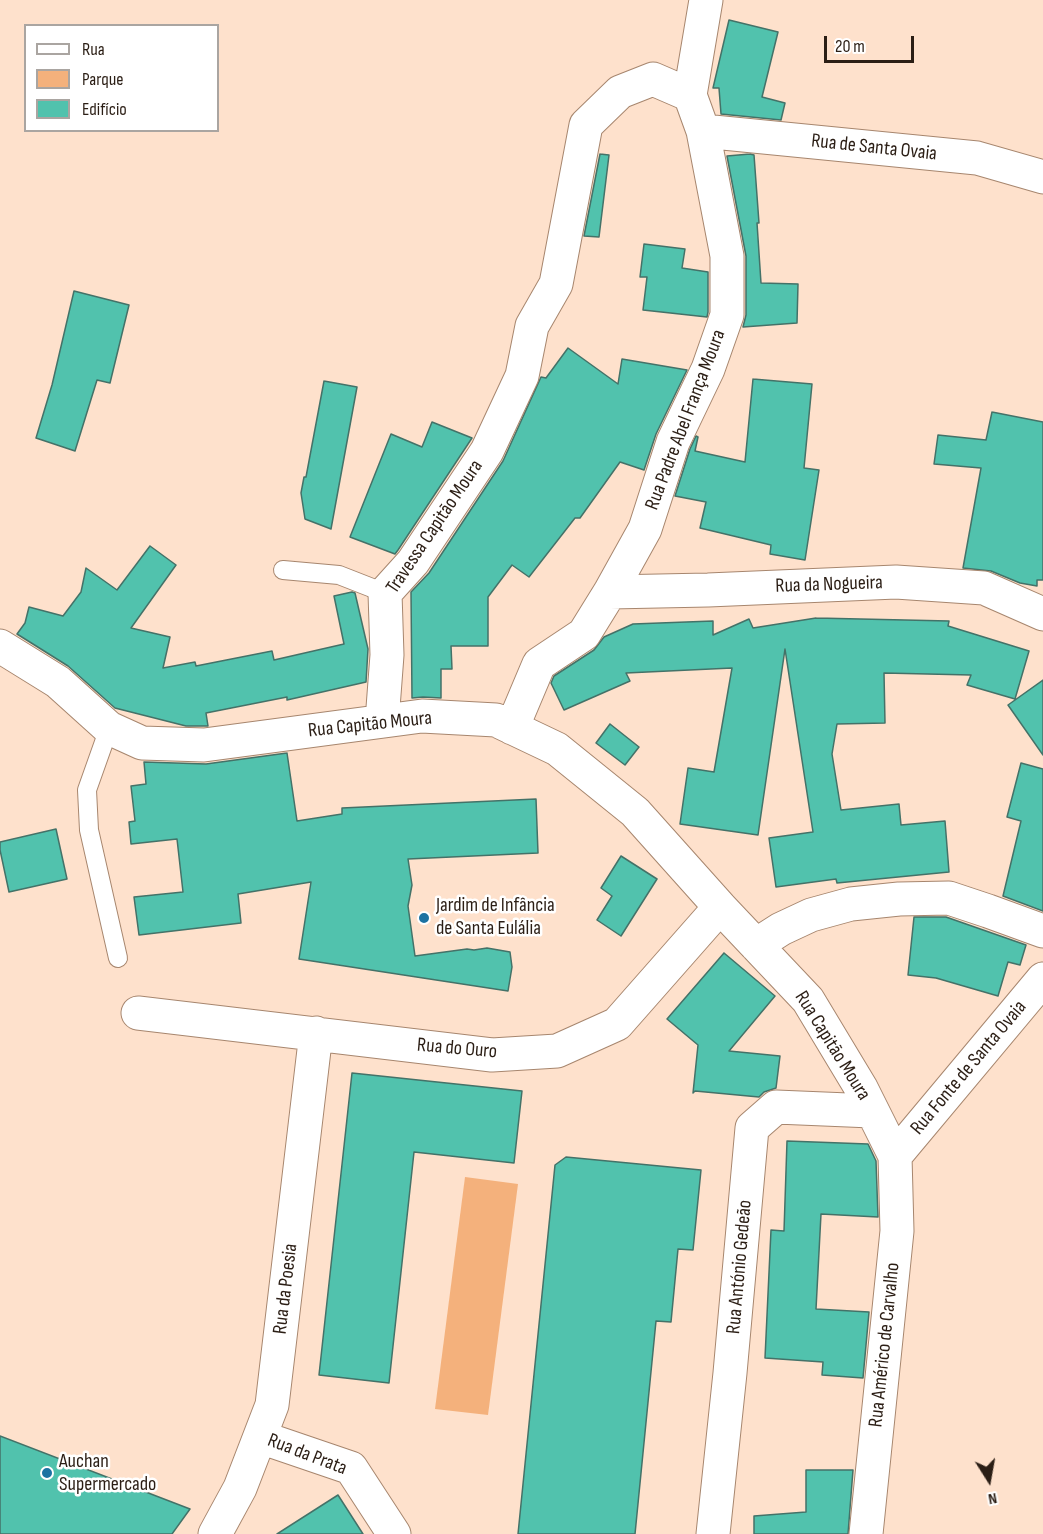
<!DOCTYPE html>
<html>
<head>
<meta charset="utf-8">
<style>
	body { margin:0 }
	#map { position:relative; width:1043px; height:1534px; overflow:hidden; background:#fee1cc; font-family:"Sofia Sans Condensed",sans-serif }
	canvas { display:block }
	.legend { position:absolute; left:24px; top:24px; width:195px; height:108px; box-sizing:border-box; background:#fff; border:2px solid #aaa5a1; margin:0; padding:8px 10px; list-style:none; font-size:18px; color:#2b1e15 }
	.legend li { display:flex; align-items:center; gap:12px; height:30px }
	.legend b { width:30px; border:2px solid #aaa5a1 }
	.north { position:absolute; left:959px; top:1450px; width:60px; height:60px; -webkit-text-stroke:4px #fff; paint-order:stroke; rotate:169deg; font-size:16px; font-weight:700; line-height:24px; text-align:center; color:#2b1e15 }
	.north::after { content:''; display:block; margin:auto; width:21px; height:27px; background:#2b1e15; clip-path:polygon(50% 0,100% 100%,50% 72%,0 100%) }
	.scale { position:absolute; left:824px; top:36px; width:90px; height:27px; box-sizing:border-box; border:3px solid #2b1e15; border-top:0; padding-left:8px; font-size:18px; line-height:21px; white-space:nowrap; color:#2b1e15; -webkit-text-stroke:4px #fff; paint-order:stroke }
</style>
</head>
<body>
<div id="map">
<canvas width="1043" height="1534"></canvas>
<ul class="legend">
<li><b style="height:8px;background:#fff"></b>Rua</li>
<li><b style="height:16px;background:#f4b17c"></b>Parque</li>
<li><b style="height:16px;background:#51c2ad"></b>Edifício</li>
</ul>
<div class="north">N</div>
<div class="scale">20 m</div>
</div>
<script>
const ctx = document.querySelector('canvas').getContext('2d');
ctx.lineJoin = 'round';
function paint(path, color) {
  ctx.fillStyle = color;
  ctx.fill(path, 'evenodd');
}
function poly(rows) {
  const path = new Path2D();
  for (const r of rows) {
    path.moveTo(r[0], r[1]);
    for (let i = 2; i < r.length; i += 2) path.lineTo(r[i], r[i + 1]);
  }
  return path;
}
function stroke(path, color, width, dash) {
  ctx.strokeStyle = color;
  ctx.lineWidth = width;
  ctx.lineCap = dash ? 'butt' : 'round';
  ctx.setLineDash(dash || []);
  ctx.stroke(path);
}
function write(font, color, halo, rows, align = 'center') {
  ctx.font = font + ' "Sofia Sans Condensed",sans-serif';
  ctx.lineWidth = 5;
  ctx.setLineDash([]);
  ctx.textBaseline = 'middle';
  ctx.strokeStyle = halo;
  ctx.fillStyle = color;
  for (const [text, x, y, turn = 0] of rows) {
    ctx.save();
    ctx.translate(x, y);
    ctx.rotate((+turn || 0) * Math.PI / 180);
    ctx.textAlign = isNaN(turn) ? turn : align;
    if (halo) ctx.strokeText(text, 0, 0);
    ctx.fillText(text, 0, 0);
    ctx.restore();
  }
}
const green = poly([
	[465,1177,518,1184,488,1415,435,1409]
]);
const building = poly([
	[729,20,778,32,762,97,785,103,781,120,721,114,719,88,713,88,729,20],
	[600,154,609,155,599,237,584,236,600,154],
	[750,154,754,155,759,223,757,223,761,283,798,284,797,323,743,327,746,315,746,256,727,156,750,154],
	[644,244,685,249,682,268,708,272,708,312,707,317,643,310,647,277,640,277,644,244],
	[74,291,129,305,110,383,97,380,75,451,36,438,52,385,74,291],
	[568,348,618,384,622,359,687,370,656,434,644,470,620,462,580,518,575,518,529,577,512,565,488,597,488,646,451,646,452,669,441,669,441,698,423,697,412,698,411,592,429,573,503,461,541,377,546,378,568,348],
	[753,379,812,384,804,468,819,470,805,560,770,554,771,545,700,528,706,502,675,496,690,449,696,436,698,437,695,451,745,462,753,379],
	[324,381,357,387,331,529,305,519,301,493,304,477,306,477,324,381],
	[992,412,1043,422,1043,580,1037,580,1037,586,1020,583,991,571,963,568,981,468,934,464,938,435,986,440,992,412],
	[432,422,472,438,398,550,395,554,350,537,391,434,422,447,432,422],
	[150,546,176,565,131,628,170,637,163,668,195,662,196,666,272,651,274,660,344,644,334,596,352,592,355,593,368,649,366,682,287,700,287,697,206,713,208,726,186,726,115,708,68,666,17,634,25,623,29,607,63,616,81,592,86,568,117,590,150,546],
	[816,618,949,621,948,626,1029,651,1015,699,967,685,971,675,884,673,885,723,837,724,832,754,841,810,899,804,901,825,945,821,949,872,837,883,836,879,776,887,769,838,813,832,785,649,758,835,680,824,688,768,714,772,732,668,626,673,630,681,564,710,551,683,554,676,594,650,604,637,633,624,713,621,713,635,749,619,753,628,816,618],
	[1043,680,1043,755,1008,705,1043,680],
	[610,724,639,747,625,765,596,743,610,724],
	[287,753,297,821,342,814,342,808,536,799,538,853,408,859,412,885,408,906,415,956,467,949,474,950,487,948,510,952,512,967,508,991,299,959,311,882,238,894,241,923,139,935,134,897,183,892,177,839,131,844,129,822,135,821,131,786,146,784,144,762,206,764,287,753],
	[1021,763,1043,769,1043,911,1003,896,1021,821,1007,817,1021,763],
	[56,829,67,879,9,892,0,850,0,842,56,829],
	[621,856,657,879,621,936,597,920,612,896,601,888,621,856],
	[914,917,946,917,1026,945,1020,965,1008,962,998,996,936,978,908,975,914,917],
	[724,953,775,996,729,1051,780,1056,776,1088,764,1092,759,1097,695,1091,693,1093,698,1045,667,1019,724,953],
	[352,1073,522,1091,514,1163,414,1152,389,1383,319,1375,352,1073],
	[787,1141,868,1144,876,1161,878,1217,821,1214,816,1309,869,1312,863,1378,822,1375,823,1362,765,1358,771,1230,784,1231,787,1141],
	[566,1157,701,1170,693,1250,678,1249,671,1322,656,1321,635,1534,518,1534,555,1165,566,1157],
	[0,1436,190,1509,172,1534,0,1534,0,1436],
	[806,1470,853,1470,848,1534,754,1534,754,1516,806,1512,806,1470],
	[338,1495,363,1534,277,1534,338,1495]
]);
const lane = poly([
	[283,570,339,575,385,593],
	[109,728,87,790,89,830,118,958]
]);
const street = poly([
	[703,131,977,158,1043,177],
	[610,592,708,590,896,582,984,588,1043,614],
	[0,646,58,682,109,728,142,743,204,745,422,716,496,720,557,749,635,812,720,907,808,1000,861,1088,895,1156,897,1231,866,1534],
	[382,721,387,655,385,593,413,562,487,451,522,376,532,326,556,284,586,125,620,92,653,79,690,95],
	[512,728,539,664,584,634,610,592,645,529,673,442,708,369,727,315,727,256,703,131,690,95,706,0],
	[756,945,781,929,811,915,851,904,899,899,949,898,988,911,1043,931],
	[138,1013,492,1055,557,1051,617,1024,720,907],
	[895,1156,1043,979],
	[260,1437,351,1468,394,1534],
	[215,1534,240,1488,272,1405,316,1033],
	[713,1534,730,1373,752,1128,776,1107,872,1111]
]);
const markers = [
	[424,918,6,"#1c72a2"],
	[47,1473,6,"#1c72a2"]
];
const streetNames = [
	["Rua de Santa Ovaia",874,148,6],
	["Rua Padre Abel França Moura",686,420,-69],
	["Travessa Capitão Moura",435,527,-56],
	["Rua da Nogueira",829,585,-2],
	["Rua Capitão Moura",370,725,-6],
	["Rua Capitão Moura",832,1046,58],
	["Rua do Ouro",457,1049,5],
	["Rua Fonte de Santa Ovaia",969,1068,-50],
	["Rua António Gedeão",740,1267,-85],
	["Rua da Poesia",286,1289,-83],
	["Rua Américo de Carvalho",885,1345,-84],
	["Rua da Prata",307,1455,21]
];
const poiNames = [
	["Jardim de Infância",436,906],
	["de Santa Eulália",436,929],
	["Auchan",59,1462],
	["Supermercado",59,1485]
];
paint(green, '#f4b17c');
paint(building, '#51c2ad');
stroke(building, '#447268', 1.5);
stroke(lane, '#a7866e', 20);
stroke(street, '#a7866e', 35);
stroke(lane, '#fff', 18);
stroke(street, '#fff', 33);
for (const [x, y, r, color] of markers) {
  const dot = new Path2D();
  dot.arc(x, y, r, 0, 2 * Math.PI);
  ctx.fillStyle = color;
  ctx.fill(dot);
  stroke(dot, '#fff', 2);
}
write('20px', '#2b1e15', '#fff', streetNames);
write('20px', '#2b1e15', '#fff', poiNames, 'left');
</script>
</body>
</html>
